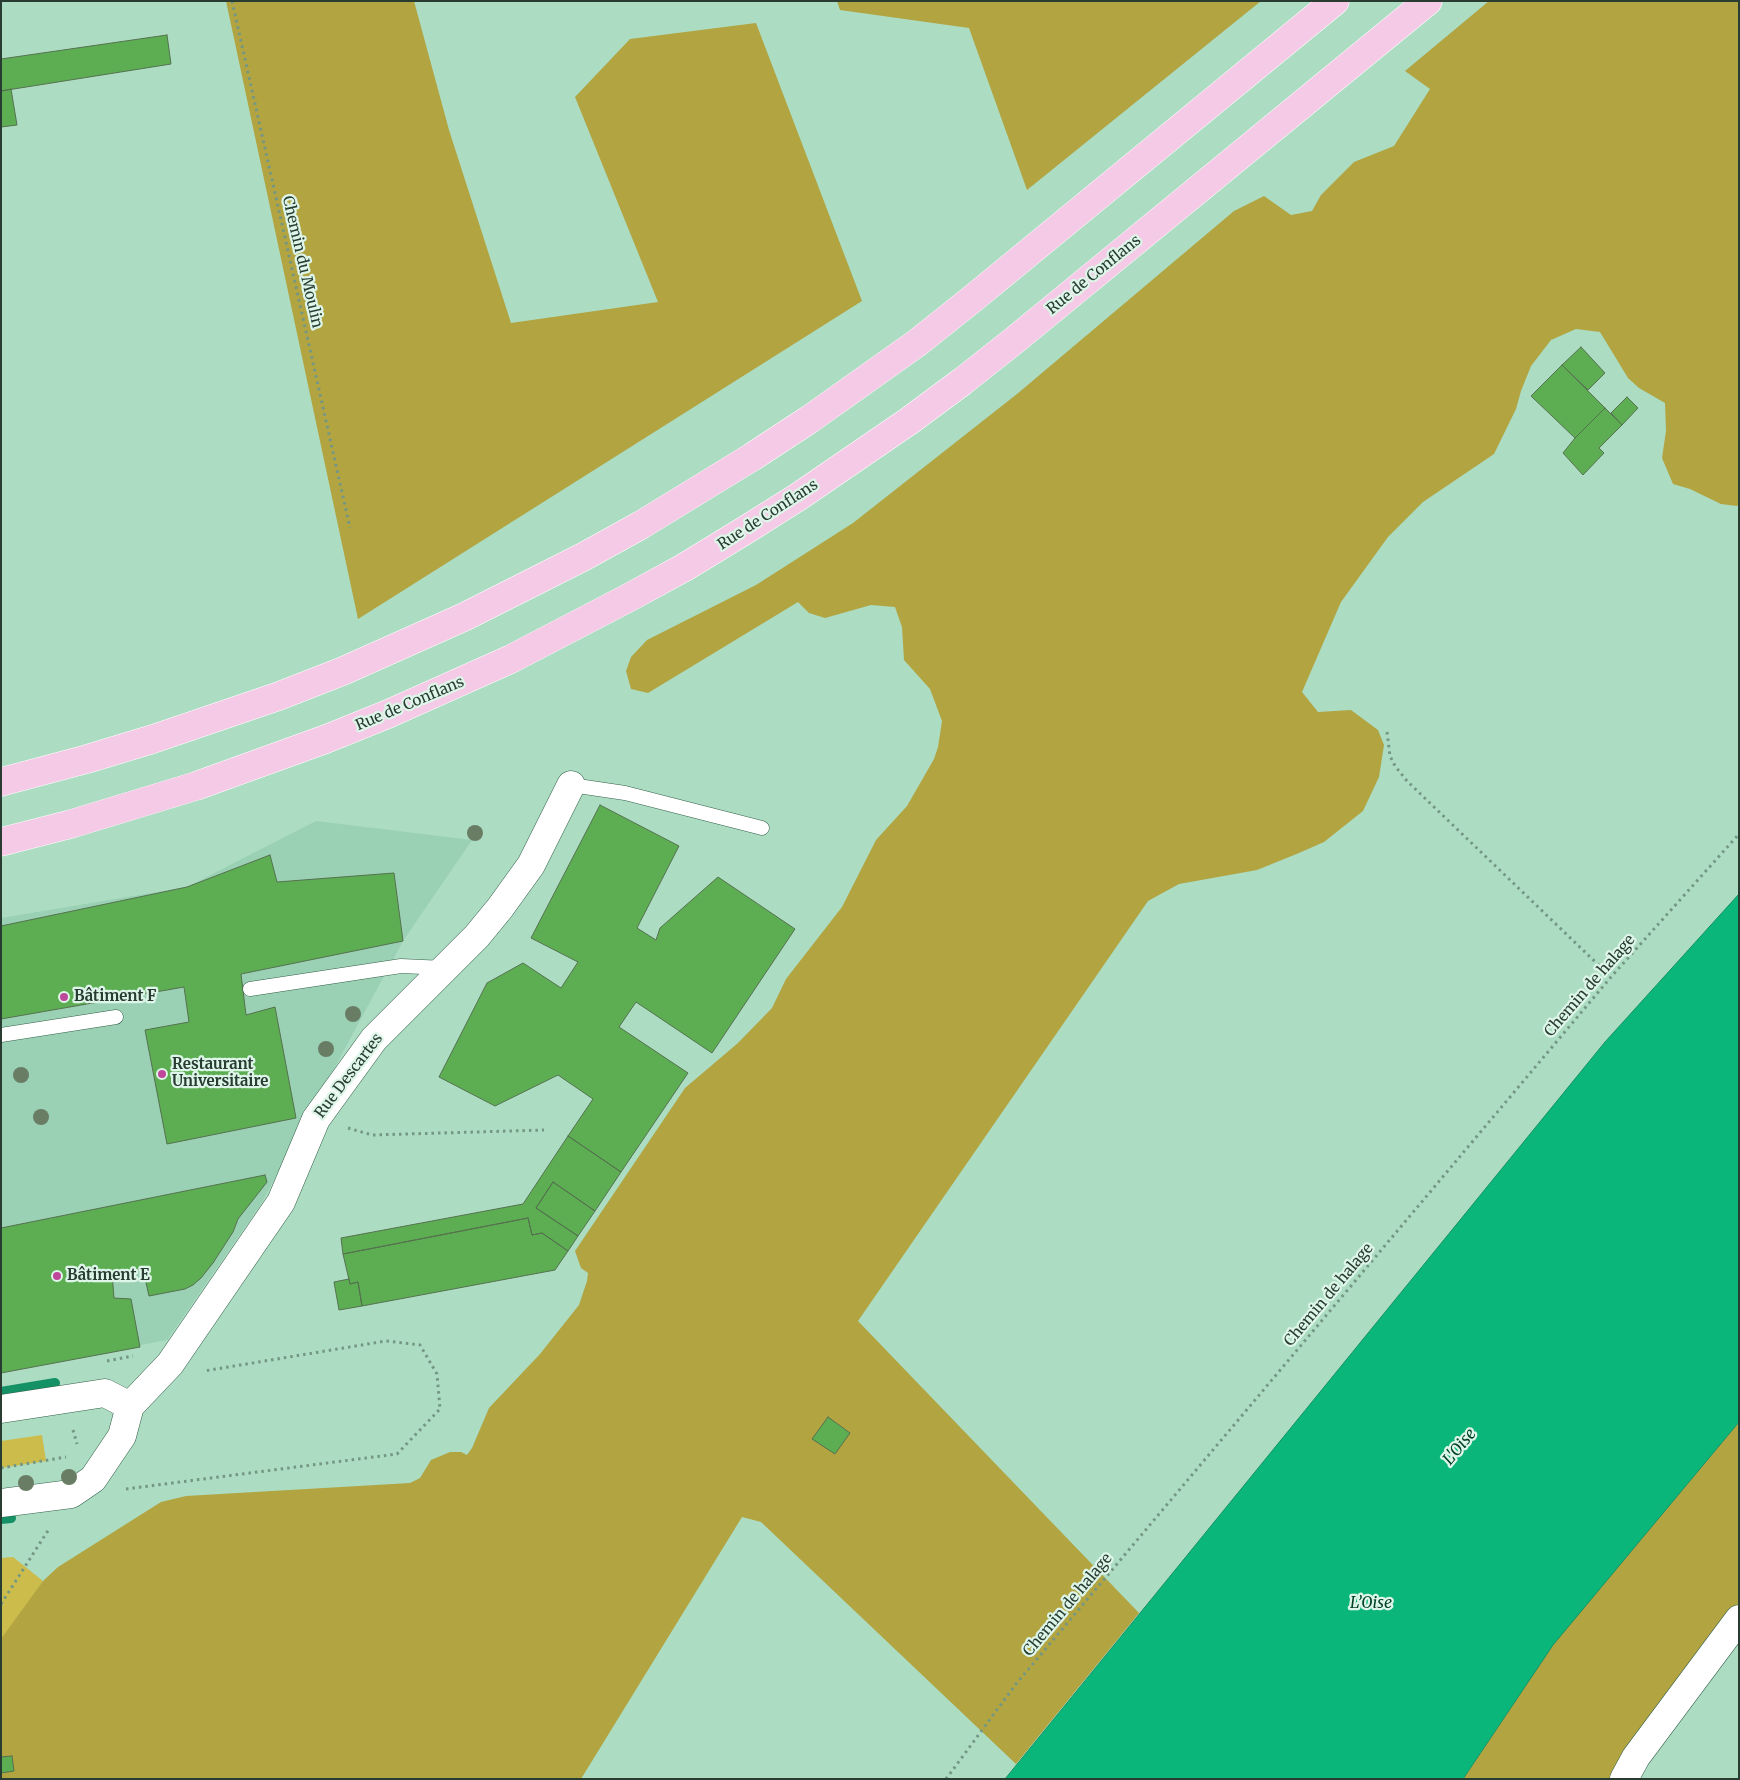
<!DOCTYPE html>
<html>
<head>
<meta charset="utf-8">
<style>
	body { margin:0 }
	#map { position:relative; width:1740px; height:1780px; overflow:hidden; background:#acdcc2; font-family:Merriweather,serif }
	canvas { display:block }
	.frame { position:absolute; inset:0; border:2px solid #283c32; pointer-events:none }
</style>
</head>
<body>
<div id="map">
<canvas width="1740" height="1780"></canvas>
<div class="frame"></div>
</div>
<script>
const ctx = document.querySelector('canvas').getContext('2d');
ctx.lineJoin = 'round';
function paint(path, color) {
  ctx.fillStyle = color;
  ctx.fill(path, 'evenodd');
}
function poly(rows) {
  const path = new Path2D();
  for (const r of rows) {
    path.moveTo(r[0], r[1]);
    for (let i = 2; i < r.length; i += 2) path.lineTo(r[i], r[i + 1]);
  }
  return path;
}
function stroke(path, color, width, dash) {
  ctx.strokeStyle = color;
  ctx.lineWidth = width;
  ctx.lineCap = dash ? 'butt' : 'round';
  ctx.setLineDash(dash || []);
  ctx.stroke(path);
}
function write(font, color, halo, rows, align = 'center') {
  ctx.font = font + ' Merriweather,serif';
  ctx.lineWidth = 4.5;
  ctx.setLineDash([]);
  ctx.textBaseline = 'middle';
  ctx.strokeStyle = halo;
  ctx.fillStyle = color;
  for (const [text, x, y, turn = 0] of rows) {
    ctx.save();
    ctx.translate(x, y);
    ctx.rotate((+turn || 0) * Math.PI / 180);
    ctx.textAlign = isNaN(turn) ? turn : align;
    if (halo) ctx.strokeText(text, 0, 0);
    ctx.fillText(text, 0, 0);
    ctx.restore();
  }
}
const built = poly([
	[316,821,472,840,403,941,261,1204,167,1340,1,1372,1,918,187,887]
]);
const green = poly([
	[42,1435,46,1461,1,1468,1,1441],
	[13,1557,43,1581,1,1643,1,1558]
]);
const forest = poly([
	[226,1,414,1,449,130,511,323,658,302,575,97,630,39,756,23,862,301,358,619],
	[837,1,1261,1,1027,190,969,28,840,10],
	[1489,1,1739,1,1739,504,1737,506,1721,504,1690,489,1673,484,1662,458,1666,431,1665,403,1639,388,1628,378,1600,332,1576,329,1551,340,1531,366,1521,391,1516,409,1494,454,1423,502,1388,537,1341,602,1302,692,1318,712,1351,710,1378,730,1384,745,1379,777,1363,811,1324,842,1299,853,1257,870,1179,884,1148,901,858,1321,1139,1613,1016,1764,761,1522,742,1517,581,1779,1,1779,1,1639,43,1581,58,1567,161,1502,186,1496,410,1483,420,1478,431,1460,450,1452,461,1452,467,1455,472,1448,489,1408,540,1354,579,1305,587,1281,588,1273,581,1268,575,1251,685,1088,738,1043,772,1008,786,979,842,907,876,840,907,806,934,759,938,747,942,721,930,689,904,660,902,627,895,607,871,605,825,618,809,613,798,602,648,693,631,689,626,671,631,657,647,640,756,585,853,523,1017,394,1234,211,1264,196,1291,215,1312,211,1321,195,1354,162,1394,146,1430,89,1405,71],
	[1739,1422,1739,1604,1629,1749,1612,1779,1463,1779,1552,1645]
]);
const water = poly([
	[1739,894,1739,1422,1553,1645,1463,1779,1005,1779,1605,1042,1739,894]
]);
const stream = poly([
	[1,1392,55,1383],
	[1,1519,11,1518]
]);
const building = poly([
	[167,35,171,64,1,91,1,59,167,35],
	[11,89,17,125,1,127,1,91,11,89],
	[1581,347,1605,373,1588,390,1562,365,1581,347],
	[1562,365,1605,408,1575,438,1531,396,1562,365],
	[1627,397,1638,408,1622,425,1611,413,1627,397],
	[1605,408,1622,425,1599,448,1604,453,1583,475,1563,453,1575,438,1605,408],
	[600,805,679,846,637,928,656,940,660,928,718,877,795,929,712,1053,636,1002,619,1027,688,1073,621,1172,568,1136,593,1099,558,1075,495,1106,439,1077,487,983,523,963,561,988,578,962,531,938,600,805],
	[270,855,277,882,394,873,403,941,241,974,246,1015,275,1007,296,1118,167,1144,145,1030,189,1022,184,987,1,1019,1,926,187,887,270,855],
	[568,1136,621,1172,595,1211,553,1182,536,1208,578,1236,568,1251,542,1233,532,1235,528,1218,343,1254,341,1238,523,1204,568,1136],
	[265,1175,267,1182,238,1219,233,1232,213,1263,201,1278,193,1285,185,1289,149,1296,143,1269,112,1273,114,1298,131,1299,140,1347,1,1373,1,1228,265,1175],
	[553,1182,595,1211,578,1236,536,1208,553,1182],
	[528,1218,532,1235,542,1233,568,1251,555,1270,362,1306,358,1282,350,1284,343,1254,528,1218],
	[349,1279,350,1284,358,1282,362,1306,339,1310,334,1282,349,1279],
	[828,1417,850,1433,835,1454,812,1439,828,1417],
	[12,1756,14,1771,1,1773,1,1757,12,1756]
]);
const path = poly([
	[232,1,350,528],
	[1387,732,1390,756,1395,766,1407,781,1611,977],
	[348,1128,372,1135,544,1130],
	[107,1361,133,1356],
	[73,1430,77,1444],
	[1,1468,66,1457],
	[126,1489,397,1454,440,1409,437,1374,420,1345,386,1341,204,1371],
	[1,1604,49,1529],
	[946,1779,1016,1684,1611,977,1739,834]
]);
const lane = poly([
	[571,785,625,793,762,828],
	[250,989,401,966,445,968],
	[1,1035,116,1017]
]);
const street = poly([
	[130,1406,170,1364,281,1202,316,1119,374,1039,477,936,500,908,531,865,571,785],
	[1,1409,105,1393,130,1406,122,1436,93,1479,71,1494,1,1503],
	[1624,1779,1636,1757,1739,1619]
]);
const primary = poly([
	[1,782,87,759,153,739,279,696,343,671,464,617,583,557,641,525,752,457,810,419,917,343,971,300,1335,1],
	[1,842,71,824,196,786,326,739,388,714,511,659,630,597,685,567,744,531,798,497,909,421,963,381,1016,339,1428,1]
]);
const trees = [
	[475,833],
	[353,1014],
	[326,1049],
	[21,1075],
	[41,1117],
	[69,1477],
	[26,1483]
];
const markers = [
	[64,997,5,"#bf479b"],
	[162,1074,5,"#bf479b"],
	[57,1276,5,"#bf479b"]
];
const streetNames = [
	["Chemin du Moulin",302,262,77],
	["Rue de Conflans",1094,275,-39],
	["Rue de Conflans",768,515,-33],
	["Rue de Conflans",410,704,-23],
	["Chemin de halage",1590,986,-49],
	["Rue Descartes",349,1076,-53],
	["Chemin de halage",1329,1295,-50],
	["Chemin de halage",1068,1605,-50]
];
const poiNames = [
	["Bâtiment F",74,997],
	["Restaurant",172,1065],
	["Universitaire",172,1082],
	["Bâtiment E",67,1276]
];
const waterNames = [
	["L'Oise",1460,1447,-50],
	["L’Oise",1371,1603]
];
paint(built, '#9ad1b4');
paint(green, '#ccbc4b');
paint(forest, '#b2a441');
paint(water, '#0bb67b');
stroke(water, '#149165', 1);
stroke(stream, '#149165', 10);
paint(building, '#5dae52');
stroke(building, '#557150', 1);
stroke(lane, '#34604a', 15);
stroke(street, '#34604a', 29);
stroke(primary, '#fff', 29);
stroke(path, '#739784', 3, [2.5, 4]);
stroke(lane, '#fff', 14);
stroke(street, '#fff', 28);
stroke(primary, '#f5cae6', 28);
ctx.fillStyle = '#697d65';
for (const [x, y] of trees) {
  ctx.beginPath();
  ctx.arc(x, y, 8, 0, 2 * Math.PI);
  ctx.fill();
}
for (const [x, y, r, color] of markers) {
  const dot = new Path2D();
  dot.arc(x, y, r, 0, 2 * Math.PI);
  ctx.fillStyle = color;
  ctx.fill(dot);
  stroke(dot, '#def6e9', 2);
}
write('15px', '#283c32', '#def6e9', streetNames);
write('bold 15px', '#283c32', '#def6e9', poiNames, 'left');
write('italic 16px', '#03422a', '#def6e9', waterNames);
</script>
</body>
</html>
